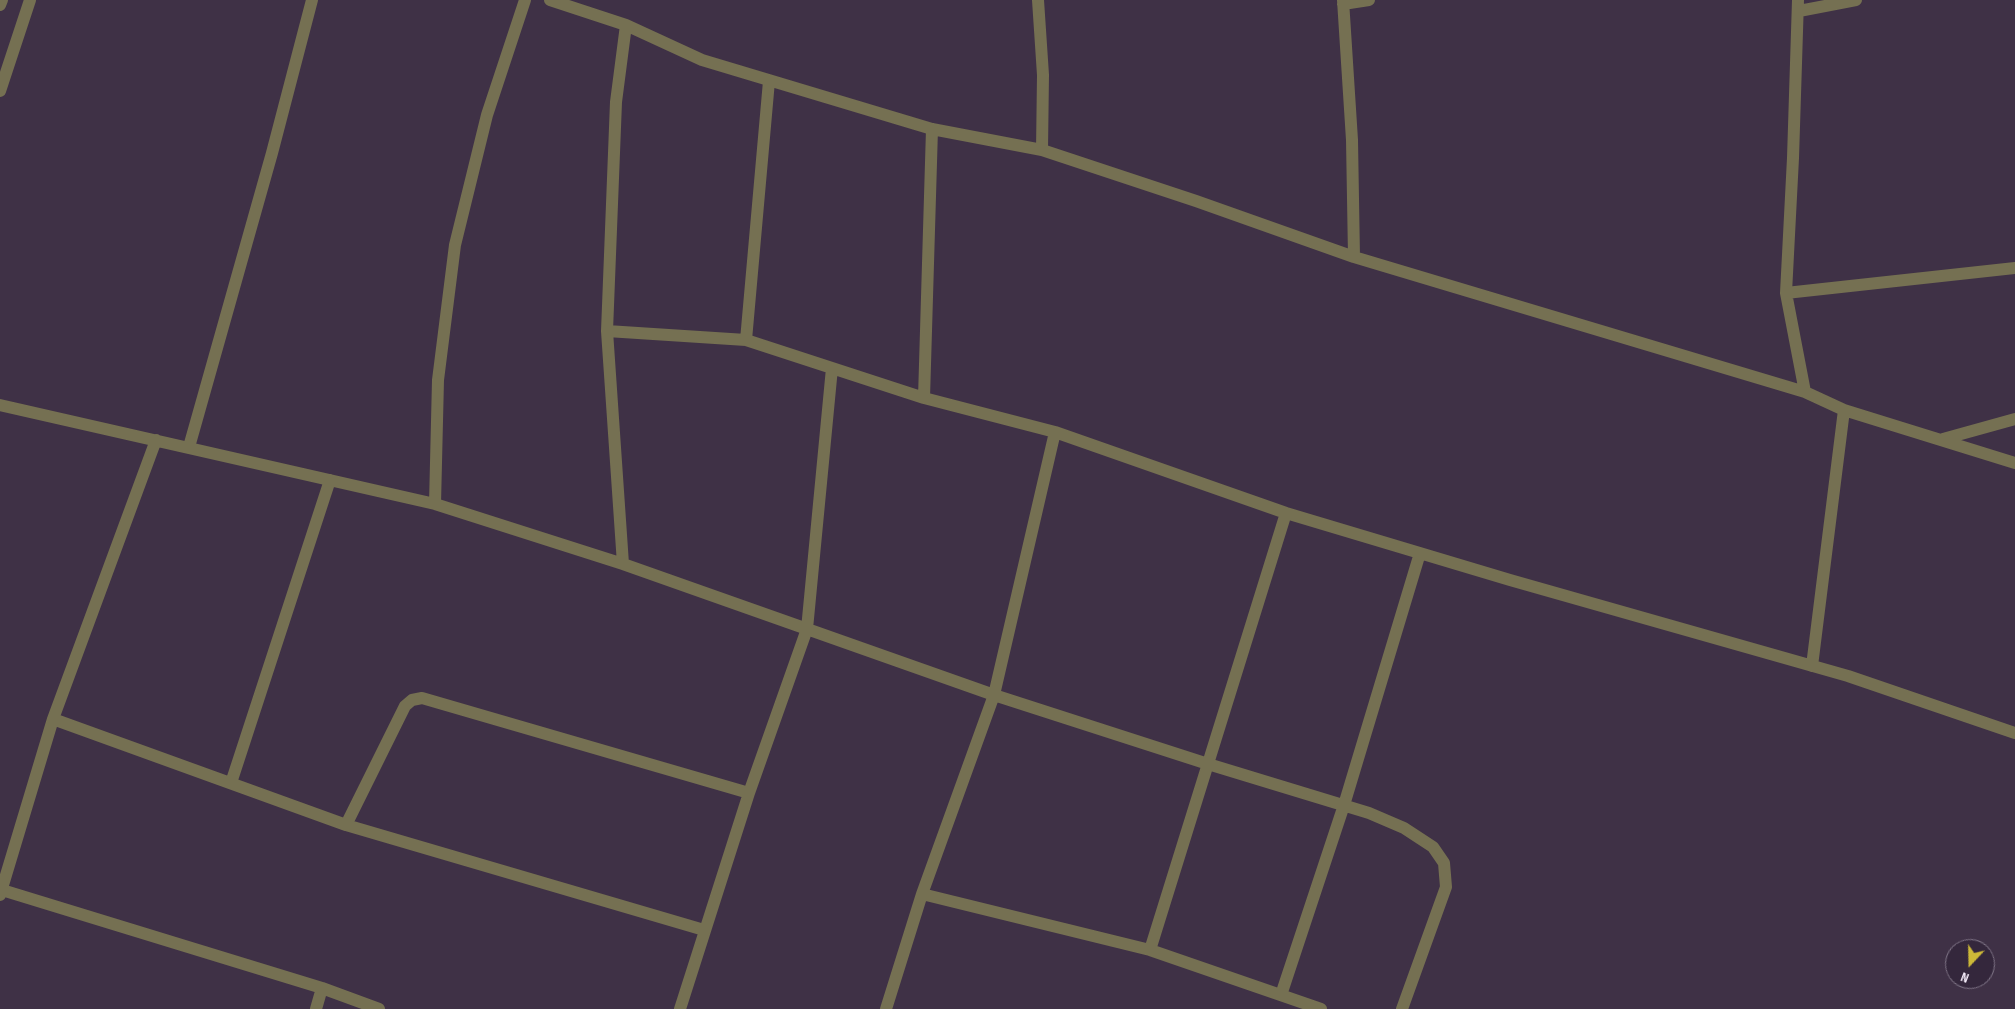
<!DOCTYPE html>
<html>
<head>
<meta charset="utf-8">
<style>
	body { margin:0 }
	#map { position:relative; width:2015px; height:1009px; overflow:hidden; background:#3f3146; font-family:"Sofia Sans Condensed",sans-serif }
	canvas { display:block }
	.north { position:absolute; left:1945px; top:939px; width:50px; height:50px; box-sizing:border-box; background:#34273c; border:1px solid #827789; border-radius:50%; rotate:201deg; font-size:14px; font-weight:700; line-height:20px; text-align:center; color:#f8effd }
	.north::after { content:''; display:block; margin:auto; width:18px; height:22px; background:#cdb938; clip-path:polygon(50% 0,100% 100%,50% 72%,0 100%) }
</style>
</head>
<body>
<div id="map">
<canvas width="2015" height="1009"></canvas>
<div class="north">N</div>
</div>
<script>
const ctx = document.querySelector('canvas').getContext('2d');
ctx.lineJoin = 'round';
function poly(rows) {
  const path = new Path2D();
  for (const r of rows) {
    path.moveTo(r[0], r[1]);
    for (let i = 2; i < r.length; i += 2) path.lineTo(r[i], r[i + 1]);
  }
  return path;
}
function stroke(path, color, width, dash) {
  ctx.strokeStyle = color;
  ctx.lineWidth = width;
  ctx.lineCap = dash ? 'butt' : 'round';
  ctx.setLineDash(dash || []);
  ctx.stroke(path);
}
const minor = poly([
	[550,0,626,25,702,60,932,129,1042,150,1196,201,1354,257,1805,392,1844,410,2015,463],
	[1038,0,1043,75,1042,150],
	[1343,0,1352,140,1354,257],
	[1798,0,1793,158,1786,293,1805,392],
	[1343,4,1369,0],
	[1799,11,1856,0],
	[1786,293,2015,268],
	[607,331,746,340,924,398,1055,432,1286,513,1510,580,1848,676,2015,733],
	[746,340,769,81],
	[924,398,932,129],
	[0,405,435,504,623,564,994,695,1208,764,1369,813,1404,828,1433,847,1444,863,1446,887,1402,1009],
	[1943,439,2015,419],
	[189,447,272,153,312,0],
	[435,504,438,380,455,245,487,115,525,0],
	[623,564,607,331,616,102,626,25],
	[1812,666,1844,410],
	[53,719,346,825,704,930],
	[231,783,330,480],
	[346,825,405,706,412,700,422,698,749,793],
	[2,890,322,988,379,1009],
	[922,894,1150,950,1321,1009],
	[0,895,53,719,156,440],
	[1150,950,1286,513],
	[1281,995,1344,805,1420,553],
	[316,1009,322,988],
	[680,1009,749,793,807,629,832,368],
	[886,1009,922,894,994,695,1055,432]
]);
const tertiary = poly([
	[0,5,2,0],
	[0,91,30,0]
]);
stroke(minor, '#757052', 12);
stroke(tertiary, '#757052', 12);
</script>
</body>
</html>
